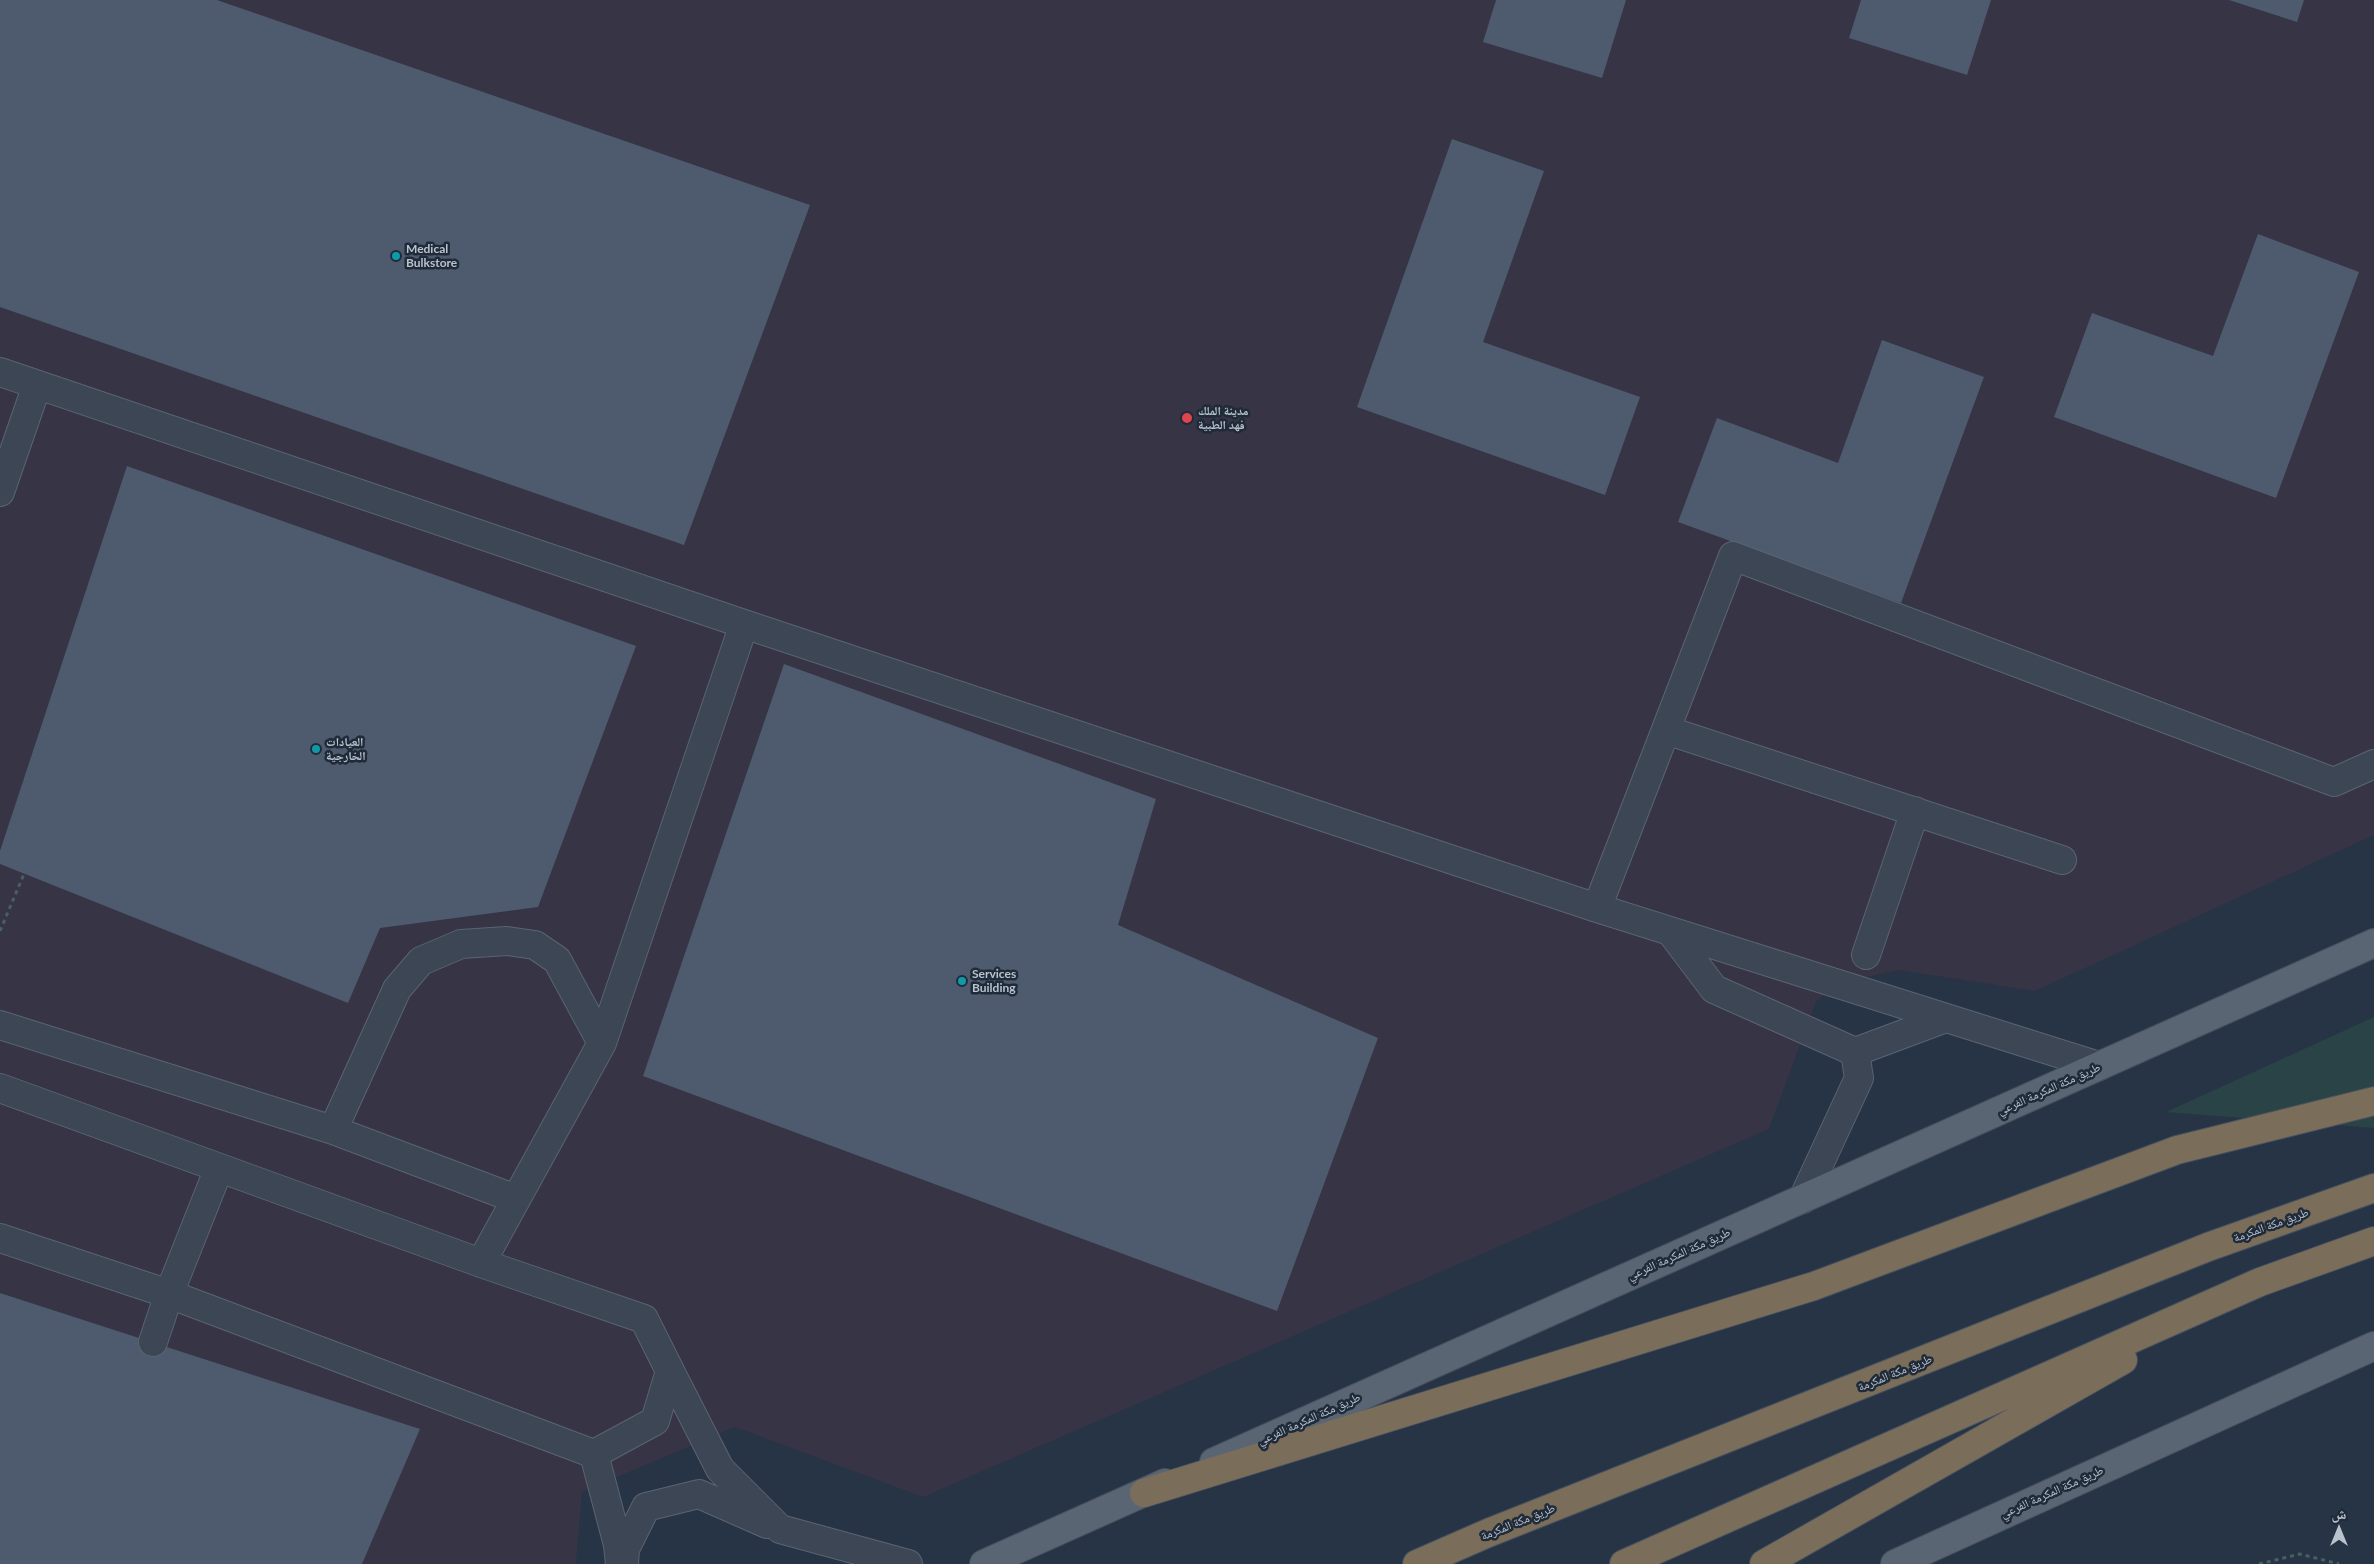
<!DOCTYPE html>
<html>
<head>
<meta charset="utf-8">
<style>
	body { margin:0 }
	#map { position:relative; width:2374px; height:1564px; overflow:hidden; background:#273445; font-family:Lato,"Noto Naskh Arabic",sans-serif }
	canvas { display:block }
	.north { position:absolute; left:2314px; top:1504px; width:50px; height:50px; -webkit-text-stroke:4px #202b3a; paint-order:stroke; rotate:0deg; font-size:14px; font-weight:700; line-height:20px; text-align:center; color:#bac2ce }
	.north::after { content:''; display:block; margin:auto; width:18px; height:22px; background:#bac2ce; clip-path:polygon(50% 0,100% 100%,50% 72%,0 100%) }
</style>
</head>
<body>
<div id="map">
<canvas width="2374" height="1564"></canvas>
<div class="north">ش</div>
</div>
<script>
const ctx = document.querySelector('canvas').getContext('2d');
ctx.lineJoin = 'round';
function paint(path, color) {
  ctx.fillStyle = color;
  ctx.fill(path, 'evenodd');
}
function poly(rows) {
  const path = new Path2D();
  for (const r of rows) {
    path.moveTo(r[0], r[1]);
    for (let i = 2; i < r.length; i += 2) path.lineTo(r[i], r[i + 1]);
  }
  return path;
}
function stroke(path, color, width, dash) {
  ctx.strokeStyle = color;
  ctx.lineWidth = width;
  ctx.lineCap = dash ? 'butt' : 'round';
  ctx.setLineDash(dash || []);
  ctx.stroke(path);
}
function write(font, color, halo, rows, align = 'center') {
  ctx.font = font + ' Lato,"Noto Naskh Arabic",sans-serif';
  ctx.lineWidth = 5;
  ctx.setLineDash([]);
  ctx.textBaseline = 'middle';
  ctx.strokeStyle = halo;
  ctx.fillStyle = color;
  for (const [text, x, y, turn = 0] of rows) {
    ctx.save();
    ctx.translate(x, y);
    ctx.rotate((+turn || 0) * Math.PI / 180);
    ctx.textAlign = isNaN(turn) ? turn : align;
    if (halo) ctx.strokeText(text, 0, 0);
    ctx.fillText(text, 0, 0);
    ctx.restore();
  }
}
const medical = poly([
	[0,0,2374,0,2374,835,2035,991,1898,970,1837,984,1816,1002,1769,1129,923,1497,735,1427,582,1492,576,1564,0,1564]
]);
const green = poly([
	[2374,1017,2374,1128,2166,1112]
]);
const building = poly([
	[0,0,217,0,810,205,684,545,0,307],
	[1496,0,1626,0,1602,78,1483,42],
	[1861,0,1991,0,1967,75,1849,38],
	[2229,0,2304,0,2297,22],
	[1452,139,1544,171,1483,342,1640,397,1605,495,1357,407],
	[2258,234,2359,272,2276,498,2054,417,2092,313,2213,356],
	[1882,340,1984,377,1901,603,1678,522,1717,418,1838,463],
	[127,466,636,646,538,907,380,928,348,1003,0,864,0,851],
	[784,664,1156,799,1118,925,1378,1038,1277,1311,643,1076],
	[0,1293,420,1429,362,1564,0,1564]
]);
const path = poly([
	[0,931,24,874],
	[2259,1564,2300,1554,2339,1564]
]);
const minor = poly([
	[0,372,744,624,1597,908,2099,1066],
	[0,492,37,385],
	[1666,730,2062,860],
	[1597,908,1733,556,2334,782,2374,764],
	[1671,932,1714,989,1855,1052,1859,1078,1803,1199],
	[1866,955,1915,811],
	[0,1025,333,1130,516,1199],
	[1855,1052,1946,1018],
	[0,1088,481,1263,644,1319,670,1371,655,1421,594,1454,169,1294,0,1238],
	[333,1130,397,989,421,961,461,944,507,941,535,945,557,960,602,1043],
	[481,1263,602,1043,744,624],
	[153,1342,169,1294,219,1168],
	[670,1371,720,1469,780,1529,908,1564],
	[594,1454,618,1545,620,1564],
	[624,1564,625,1549,646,1507,699,1494,767,1524]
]);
const major = poly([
	[1214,1462,2374,943],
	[984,1564,1165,1483],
	[1895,1564,2374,1346]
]);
const highway = poly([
	[1144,1493,1814,1286,2177,1150,2374,1101],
	[1417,1564,1488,1533,2208,1247,2374,1188],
	[1624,1564,2260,1282,2374,1241],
	[1764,1564,2123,1360]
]);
const markers = [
	[396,256,5,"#0f9aa8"],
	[1187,418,6,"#e0444e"],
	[316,749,5,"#0f9aa8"],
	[962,981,5,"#0f9aa8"]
];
const poiNames = [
	["Medical",406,249],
	["Bulkstore",406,263],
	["مدينة الملك",1198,411],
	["فهد الطبية",1198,425],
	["العيادات",326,742],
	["الخارجية",326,756],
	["Services",972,974],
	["Building",972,988]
];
const streetNames = [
	["طريق مكة المكرمة الفرعي",2049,1089,-24],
	["طريق مكة المكرمة",2271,1225,-20],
	["طريق مكة المكرمة الفرعي",1679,1254,-24],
	["طريق مكة المكرمة",1895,1373,-22],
	["طريق مكة المكرمة الفرعي",1309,1419,-24],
	["طريق مكة المكرمة الفرعي",2052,1492,-24],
	["طريق مكة المكرمة",1518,1522,-22]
];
paint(medical, '#363445');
paint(green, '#294346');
paint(building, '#4e5b6e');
stroke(minor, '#5a6472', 30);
stroke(major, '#454f5e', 30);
stroke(highway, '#46515f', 30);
stroke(path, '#486062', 3, [4, 4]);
stroke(minor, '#3c4654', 28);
stroke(major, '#5a6574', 28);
stroke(highway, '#7a6d59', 28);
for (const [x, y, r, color] of markers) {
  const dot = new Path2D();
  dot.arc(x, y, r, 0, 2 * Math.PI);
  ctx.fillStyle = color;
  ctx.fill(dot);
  stroke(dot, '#202b3a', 2);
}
write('bold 12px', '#bac2ce', '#202b3a', poiNames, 'left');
write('12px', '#bac2ce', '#202b3a', streetNames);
</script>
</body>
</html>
